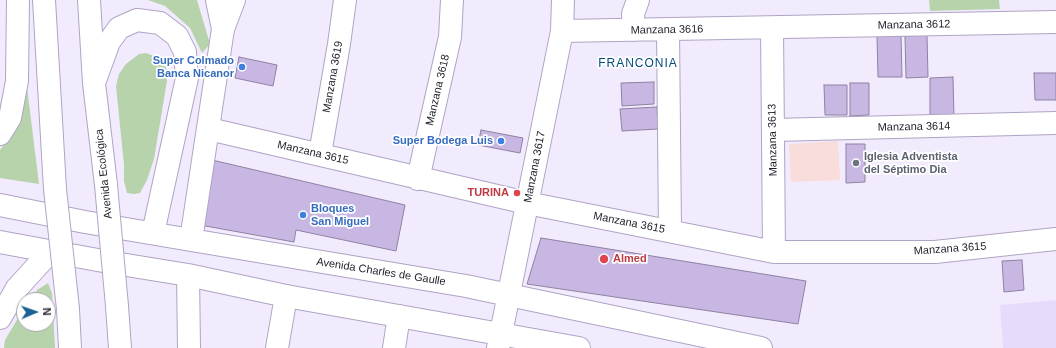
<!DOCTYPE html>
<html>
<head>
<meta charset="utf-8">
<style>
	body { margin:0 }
	#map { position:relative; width:1056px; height:348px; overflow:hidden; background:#f2ebfe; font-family:Helvetica,sans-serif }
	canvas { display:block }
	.north { position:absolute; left:16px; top:292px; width:40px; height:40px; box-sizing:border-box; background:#fff; border:1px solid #a6a5a9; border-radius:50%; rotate:88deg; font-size:11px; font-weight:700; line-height:16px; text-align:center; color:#211d29 }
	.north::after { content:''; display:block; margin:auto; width:14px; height:18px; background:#1b6195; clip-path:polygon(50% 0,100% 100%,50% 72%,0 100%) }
</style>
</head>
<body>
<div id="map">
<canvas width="1056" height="348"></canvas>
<div class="north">N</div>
</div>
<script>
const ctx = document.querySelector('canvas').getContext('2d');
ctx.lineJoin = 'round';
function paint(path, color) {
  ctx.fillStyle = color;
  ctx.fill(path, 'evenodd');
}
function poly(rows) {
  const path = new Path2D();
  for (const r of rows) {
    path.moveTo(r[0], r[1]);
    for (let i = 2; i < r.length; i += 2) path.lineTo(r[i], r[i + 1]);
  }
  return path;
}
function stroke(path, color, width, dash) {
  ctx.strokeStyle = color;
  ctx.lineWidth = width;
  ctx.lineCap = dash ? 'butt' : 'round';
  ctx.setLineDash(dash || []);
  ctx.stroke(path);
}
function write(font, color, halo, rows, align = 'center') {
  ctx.font = font + ' Helvetica,sans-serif';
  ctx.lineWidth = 3.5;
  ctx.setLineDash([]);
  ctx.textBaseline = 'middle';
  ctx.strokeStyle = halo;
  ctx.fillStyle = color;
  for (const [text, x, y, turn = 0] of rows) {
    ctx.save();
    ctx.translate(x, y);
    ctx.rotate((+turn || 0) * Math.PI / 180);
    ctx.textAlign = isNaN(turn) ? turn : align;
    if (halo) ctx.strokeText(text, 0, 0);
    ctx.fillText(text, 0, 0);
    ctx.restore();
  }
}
const built = poly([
	[1056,300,1056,348,1003,348,1000,305]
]);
const education = poly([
	[838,141,840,180,791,182,789,144]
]);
const green = poly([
	[148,0,197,0,210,44,202,53,190,28,165,6],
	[929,0,999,0,1000,9,930,11],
	[22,47,39,184,0,178,0,150,10,136],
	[146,53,154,56,164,64,167,70,167,81,154,159,147,180,140,193,134,194,127,193,124,181,124,165,116,86,119,74,126,64,139,54],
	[48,283,52,293,55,348,4,348,5,340,24,308,24,324,48,324,48,300,30,300,37,290]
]);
const building = poly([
	[927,35,928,77,906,78,905,36,927,35],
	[877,36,901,36,902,77,878,77,877,36],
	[239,57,277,65,273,86,235,78,239,57],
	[1034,73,1056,73,1056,100,1035,100,1034,73],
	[953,77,954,118,930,118,930,78,953,77],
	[654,82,654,104,622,106,621,83,654,82],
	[850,83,869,83,869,115,850,116,850,83],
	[824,85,847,85,847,115,825,115,824,85],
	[657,107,658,129,622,131,620,109,657,107],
	[481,130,523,138,520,153,478,145,481,130],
	[846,144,865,144,865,182,846,183,846,144],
	[212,160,405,205,396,251,296,230,294,242,200,225,212,160],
	[541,238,806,281,798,324,527,284,541,238],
	[1022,260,1024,290,1004,292,1002,261,1022,260]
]);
const minor = poly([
	[772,28,774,252],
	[223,29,234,0],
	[634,30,633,14,638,0],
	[668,30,670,231],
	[562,31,1056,22],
	[209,129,527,203,774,252,935,252,1056,239],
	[773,130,1056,123],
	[320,154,339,44,345,0],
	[418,179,450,37,452,0],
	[277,348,286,296],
	[394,348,399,316],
	[498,348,562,31,563,0]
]);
const major = poly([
	[44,0,55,189],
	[89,0,94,83,106,185],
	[94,83,109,42,119,28,137,20,160,23,177,36,185,52,187,78,153,233],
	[0,134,10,118,17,81,18,0],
	[0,205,85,222,191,240,466,286,761,348],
	[191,240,223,29,217,0],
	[0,242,114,263,188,275,286,296,579,348],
	[188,275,189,348],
	[117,306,120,348],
	[68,309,70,348],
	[0,318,17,288,50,252]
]);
const majorBridge = poly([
	[106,185,117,306],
	[55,189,68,309]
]);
const markers = [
	[242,67,4,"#3f7fe0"],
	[501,141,4,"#3f7fe0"],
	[856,163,4,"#6b7280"],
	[517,193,4,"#e0444e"],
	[303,215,4,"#3f7fe0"],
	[604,259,5,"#e0444e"]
];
const streetNames = [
	["Manzana 3612",914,25,-1],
	["Manzana 3616",667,30,-1],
	["Manzana 3619",333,77,-80],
	["Manzana 3618",438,90,-77],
	["Manzana 3614",914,127,-1],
	["Manzana 3613",773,140,-91],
	["Manzana 3615",313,153,13],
	["Manzana 3617",535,167,-79],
	["Avenida Ecológica",104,174,-96],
	["Manzana 3615",629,223,11],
	["Manzana 3615",950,249,-4],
	["Avenida Charles de Gaulle",381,272,9]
];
const shopNames = [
	["Super Colmado",234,61],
	["Banca Nicanor",234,74],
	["Super Bodega Luis",493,141],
	["Bloques",311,209,"left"],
	["San Miguel",311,222,"left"]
];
const worshipNames = [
	["Iglesia Adventista",864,157],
	["del Séptimo Dia",864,170]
];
const healthNames = [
	["TURINA",509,193],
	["Almed",613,259,"left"]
];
const neighbourhoodNames = [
	["FRANCONIA",638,64]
];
paint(built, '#e7dbfb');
paint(education, '#f8dddb');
paint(green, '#b7d3ac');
paint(building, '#c8b7e3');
stroke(building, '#8d82a0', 1);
stroke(minor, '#afa4c3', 24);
stroke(major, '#afa4c3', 24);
stroke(minor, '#fff', 22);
stroke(major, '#fff', 22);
stroke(majorBridge, '#afa4c3', 24, []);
stroke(majorBridge, '#fff', 22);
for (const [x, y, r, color] of markers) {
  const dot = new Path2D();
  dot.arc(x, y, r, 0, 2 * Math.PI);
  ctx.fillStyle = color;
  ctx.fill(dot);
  stroke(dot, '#fff', 1.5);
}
write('11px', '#211d29', '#fff', streetNames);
write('bold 11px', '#366cbe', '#fff', shopNames, 'right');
write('bold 11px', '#5b616d', '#fff', worshipNames, 'left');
write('bold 11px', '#be3a42', '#fff', healthNames, 'right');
ctx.letterSpacing = '1px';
write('12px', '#054c7a', '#fff', neighbourhoodNames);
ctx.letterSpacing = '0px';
</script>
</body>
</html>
